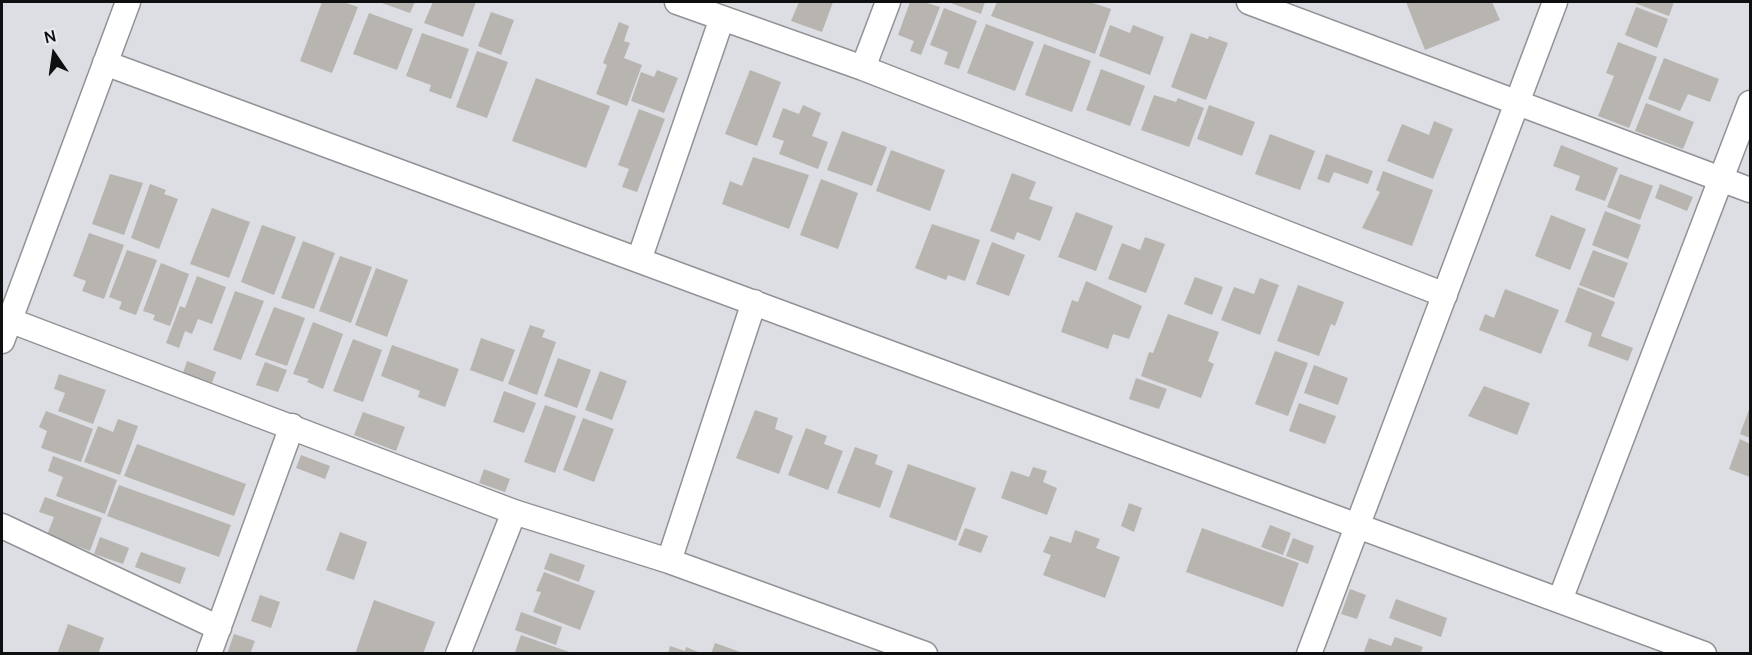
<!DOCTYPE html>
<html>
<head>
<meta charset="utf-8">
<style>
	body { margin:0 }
	#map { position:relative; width:1752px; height:655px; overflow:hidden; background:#dcdee3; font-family:Manrope,sans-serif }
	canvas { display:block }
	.frame { position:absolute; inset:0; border:3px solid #0e0f11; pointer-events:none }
	.north { position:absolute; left:24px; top:24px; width:60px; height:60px; -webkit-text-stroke:4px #e9ebf1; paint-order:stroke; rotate:347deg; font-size:16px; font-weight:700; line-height:24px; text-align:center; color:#0e0f11 }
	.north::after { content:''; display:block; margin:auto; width:21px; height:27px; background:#0e0f11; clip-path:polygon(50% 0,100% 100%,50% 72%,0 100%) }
</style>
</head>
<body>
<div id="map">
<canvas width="1752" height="655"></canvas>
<div class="frame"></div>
<div class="north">N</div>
</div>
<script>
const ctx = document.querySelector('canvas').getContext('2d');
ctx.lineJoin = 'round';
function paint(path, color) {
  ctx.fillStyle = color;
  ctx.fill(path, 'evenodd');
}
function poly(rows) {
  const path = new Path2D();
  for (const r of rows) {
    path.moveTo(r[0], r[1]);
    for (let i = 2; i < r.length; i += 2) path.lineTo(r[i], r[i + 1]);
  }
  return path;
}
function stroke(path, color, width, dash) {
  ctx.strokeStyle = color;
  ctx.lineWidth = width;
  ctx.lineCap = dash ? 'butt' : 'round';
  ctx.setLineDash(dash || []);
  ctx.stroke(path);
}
const building = poly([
	[322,2,343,2,358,7,332,73,300,61],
	[379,2,415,2,410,13],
	[433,2,476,2,463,37,424,23],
	[799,2,833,2,822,32,791,21],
	[910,2,924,2,940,7,921,55,910,51,914,41,898,35],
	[948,2,985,2,981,14],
	[997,2,1090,2,1111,9,1095,54,991,16],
	[1406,2,1492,2,1500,20,1425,50],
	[1632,2,1674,2,1669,16],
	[1636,7,1668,19,1657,48,1625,35],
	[944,8,977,21,959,69,944,64,948,52,930,45],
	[491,12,514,20,501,55,478,46],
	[369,13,413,29,397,70,353,54],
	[619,22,629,26,624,41,630,43,624,58,642,65,627,106,596,94,607,65,603,63],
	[986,24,1034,42,1015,91,967,73],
	[1110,25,1130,33,1133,25,1164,37,1150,75,1099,56],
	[422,33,469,49,451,99,429,91,431,85,406,76],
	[1191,33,1208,39,1209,36,1228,43,1206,100,1171,87],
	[1618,42,1657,57,1629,128,1598,116,1614,76,1606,73],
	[1044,44,1091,61,1072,112,1025,95],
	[477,51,508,62,487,118,456,107],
	[1664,58,1719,79,1710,102,1688,94,1680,111,1648,99],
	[1101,69,1145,86,1130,126,1086,110],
	[657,70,678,78,664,113,631,101,641,72,654,77],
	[750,70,781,82,757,146,725,134],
	[536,78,610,106,586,168,512,141],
	[1154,95,1176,102,1178,98,1204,108,1189,147,1141,130],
	[1646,103,1694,122,1683,149,1635,131],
	[803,105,821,113,812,136,828,142,818,169,779,154,784,141,772,137,783,108,799,114],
	[1209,105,1255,122,1242,156,1197,139],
	[639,109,665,119,637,192,622,187,629,169,618,165],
	[1434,121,1453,129,1433,179,1387,161,1402,124,1429,135],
	[842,131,887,147,872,186,827,170],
	[1270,134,1315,151,1300,190,1255,174],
	[1561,145,1618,168,1605,201,1575,190,1580,176,1553,166],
	[891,150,945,170,930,211,876,191],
	[1326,154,1373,171,1368,184,1334,172,1329,183,1317,179],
	[753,157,809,175,789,229,722,204,730,181,742,186],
	[1383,171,1433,190,1412,246,1362,228,1380,192,1376,190],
	[1012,173,1036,182,1029,199,1053,207,1040,241,1017,232,1014,240,990,231],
	[110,174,143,183,124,235,92,224],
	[1620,174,1653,186,1640,220,1607,207],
	[821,179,858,193,838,249,800,235],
	[150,184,166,190,164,194,178,199,159,249,131,238],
	[1660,184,1693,197,1687,211,1655,198],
	[212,208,250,222,229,278,190,264],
	[1605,211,1641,225,1628,259,1592,245],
	[1076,212,1113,226,1096,271,1058,257],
	[1551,215,1586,229,1570,270,1535,256],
	[932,224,980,240,965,281,948,275,946,280,915,268],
	[262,225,296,237,274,295,241,282],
	[89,233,124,245,104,299,82,291,86,281,73,276],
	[1145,237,1165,244,1146,293,1108,279,1122,243,1140,250],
	[303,241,335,253,314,309,281,298],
	[992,242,1025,255,1009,296,976,284],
	[127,250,157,260,136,315,119,309,122,302,109,297],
	[1593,250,1628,263,1614,298,1579,285],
	[340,256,372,267,351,323,319,311],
	[161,263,189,274,170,326,153,320,155,315,143,311],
	[376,268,408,280,387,337,355,325],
	[197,276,226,287,212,324,198,319,192,334,185,331,179,348,166,343,180,306,185,308],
	[1195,277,1223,287,1212,315,1184,304],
	[1260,278,1279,285,1260,335,1221,320,1234,287,1254,294],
	[1086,281,1142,306,1129,339,1113,334,1108,349,1061,332,1072,300,1078,302],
	[1298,285,1344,302,1335,326,1331,324,1319,356,1277,341],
	[1578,287,1615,302,1601,336,1633,348,1628,361,1588,346,1592,333,1565,322],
	[1505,289,1559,310,1541,354,1479,330,1485,314,1494,318],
	[235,291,264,301,241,360,213,350],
	[274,307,305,318,287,366,255,355],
	[1168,314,1219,332,1208,361,1214,364,1201,398,1141,376,1149,352,1153,353],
	[313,322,343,334,323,389,307,382,309,379,293,374],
	[530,325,545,330,542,337,556,342,537,395,508,384],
	[481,338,515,350,503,382,470,370],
	[353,339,382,350,363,402,333,391],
	[392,345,459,369,445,407,418,397,420,391,381,376],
	[1275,351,1308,363,1288,416,1255,404],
	[558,358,591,370,577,408,544,396],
	[187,361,216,372,212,383,183,373],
	[265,362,287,370,278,392,256,385],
	[1314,365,1348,378,1338,405,1304,393],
	[600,371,627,381,612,420,585,410],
	[59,374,106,390,93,424,58,411,65,393,54,389],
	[1136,378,1167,389,1159,409,1129,399],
	[1484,386,1530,403,1517,435,1468,416],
	[504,391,536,403,524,433,493,422],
	[1299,403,1336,416,1325,444,1289,431],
	[545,405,576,416,555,473,524,462],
	[1750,407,1750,438,1740,434],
	[755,410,778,418,775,429,793,436,779,474,736,458],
	[46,411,93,429,81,462,41,448,47,431,39,427],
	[363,412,405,427,396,451,354,435],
	[583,418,614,429,594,482,563,470],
	[118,419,138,426,120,475,84,462,98,426,113,432],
	[806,428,827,436,824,444,843,451,828,490,788,475],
	[1740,439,1750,444,1750,477,1729,469],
	[137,444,246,484,234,516,124,476],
	[855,447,878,455,875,464,893,471,880,508,837,493],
	[301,455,330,466,325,479,296,468],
	[53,456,117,480,105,514,56,496,63,477,48,471],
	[908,464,976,488,956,541,889,517],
	[1033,467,1047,471,1043,482,1057,488,1047,515,1001,498,1011,471,1029,477],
	[484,469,510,479,505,492,479,483],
	[119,485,231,525,219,557,107,516],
	[45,497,102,518,90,551,47,535,54,517,39,512],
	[1129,503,1142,508,1134,532,1121,526],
	[1270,525,1291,533,1283,555,1261,547],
	[965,528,988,536,981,553,958,545],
	[1202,528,1299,563,1283,607,1186,572],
	[1075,530,1100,539,1096,548,1120,557,1105,598,1043,575,1051,555,1043,552,1050,536,1071,543],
	[340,532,367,542,354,580,326,570],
	[100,537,129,548,123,564,94,554],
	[1293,538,1314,546,1308,564,1286,556],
	[141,552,186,568,180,584,135,567],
	[550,553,585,565,579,582,544,569],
	[544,572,595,591,580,630,533,612,541,592,536,591],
	[1350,589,1366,595,1357,619,1341,614],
	[260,595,280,602,271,628,251,621],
	[1396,599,1447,618,1441,637,1389,618],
	[374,600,435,622,423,654,355,654],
	[521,612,562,627,556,645,515,630],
	[68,624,104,638,98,654,57,654],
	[234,634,255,641,250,654,227,654],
	[521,635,572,653,572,654,517,654,515,652],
	[1395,637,1423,647,1420,654,1363,654,1369,638,1391,646],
	[715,643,743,653,743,654,711,654],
	[670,646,685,651,686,647,703,654,668,654]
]);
const street = poly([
	[677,2,863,68,1445,295],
	[1249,2,1750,190],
	[105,63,1704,654],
	[863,68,888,2],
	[639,260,722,18],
	[9,320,514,512,669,561,925,654],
	[2,341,128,2],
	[2,526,219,628],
	[669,561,754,302],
	[1560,600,1750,103],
	[209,654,292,426],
	[458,654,514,512],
	[1309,654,1555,2]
]);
paint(building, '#b8b5b0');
stroke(street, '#909296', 27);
stroke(street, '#fff', 24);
</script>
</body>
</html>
